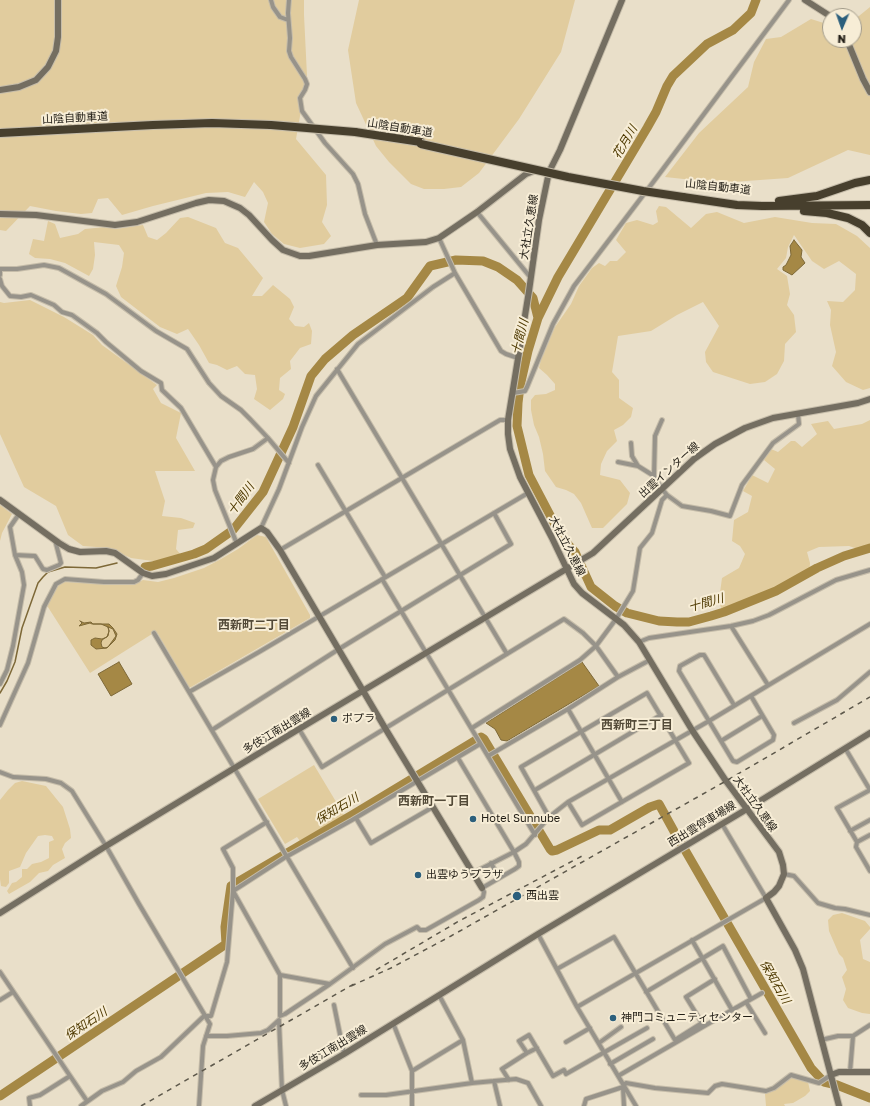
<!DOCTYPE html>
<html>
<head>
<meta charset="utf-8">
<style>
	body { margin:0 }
	#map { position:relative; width:870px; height:1106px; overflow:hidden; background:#e9dfc9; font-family:"Golos Text",sans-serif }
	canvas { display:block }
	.north { position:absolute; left:822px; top:8px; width:40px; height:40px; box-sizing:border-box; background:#f7edd6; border:1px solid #a19a89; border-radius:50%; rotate:182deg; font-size:11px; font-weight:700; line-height:16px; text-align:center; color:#211d15 }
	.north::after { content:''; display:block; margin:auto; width:14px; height:18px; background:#2c5f7c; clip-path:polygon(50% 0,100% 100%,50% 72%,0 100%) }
</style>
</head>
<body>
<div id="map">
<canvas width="870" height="1106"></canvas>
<div class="north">N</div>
</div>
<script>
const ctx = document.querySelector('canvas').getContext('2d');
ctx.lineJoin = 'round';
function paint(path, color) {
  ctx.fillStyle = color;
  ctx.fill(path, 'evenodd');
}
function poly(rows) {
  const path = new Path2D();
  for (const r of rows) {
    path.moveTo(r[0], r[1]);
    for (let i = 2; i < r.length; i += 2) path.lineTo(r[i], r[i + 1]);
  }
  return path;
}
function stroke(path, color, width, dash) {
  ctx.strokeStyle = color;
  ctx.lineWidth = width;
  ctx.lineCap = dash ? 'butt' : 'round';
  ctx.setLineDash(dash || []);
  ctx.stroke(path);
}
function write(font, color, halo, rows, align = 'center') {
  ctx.font = font + ' "Golos Text","Noto Sans JP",sans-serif';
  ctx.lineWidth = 4;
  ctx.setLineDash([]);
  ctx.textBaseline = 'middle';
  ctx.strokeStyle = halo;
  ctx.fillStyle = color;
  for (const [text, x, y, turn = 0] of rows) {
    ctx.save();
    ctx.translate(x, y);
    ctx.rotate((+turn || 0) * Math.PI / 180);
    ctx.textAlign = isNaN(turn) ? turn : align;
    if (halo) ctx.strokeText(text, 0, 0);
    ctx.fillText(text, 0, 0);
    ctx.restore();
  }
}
const green = poly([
	[0,0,304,0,304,15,307,76,296,139,326,175,327,205,322,222,331,236,324,244,300,248,284,244,272,234,264,222,268,203,263,192,254,182,245,197,228,192,206,193,153,206,122,215,108,198,98,199,92,213,81,214,56,211,30,206,6,231,0,230],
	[359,0,575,0,561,52,519,119,479,173,461,187,444,189,424,189,411,184,389,162,376,146,356,103,348,50],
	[870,7,870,155,848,150,788,178,732,182,693,180,665,177,699,133,748,87,754,62,766,39,781,37,811,19,830,25,830,40,854,40,854,20],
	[659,206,666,207,691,228,706,214,717,212,744,223,775,217,812,223,836,224,857,236,870,248,870,388,863,390,846,382,832,366,836,352,830,325,831,310,827,301,843,302,855,290,856,274,839,261,824,269,812,261,794,235,788,247,786,258,777,269,787,276,790,294,787,305,794,315,796,332,785,344,784,361,777,374,765,382,750,384,713,372,706,362,705,352,719,326,703,302,677,315,651,331,618,336,612,372,619,380,619,398,633,408,631,417,623,425,614,430,617,441,607,451,601,464,600,475,620,480,630,493,627,504,603,528,592,528,581,503,574,494,566,490,556,487,545,471,543,454,539,437,534,425,531,410,531,400,535,395,546,394,555,390,555,384,547,375,539,368,541,360,555,327,571,304,579,286,592,268,599,263,605,266,610,261,617,261,626,252,616,240,626,223,637,220,653,225,658,222,656,211],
	[188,217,216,228,225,243,238,248,263,278,252,296,262,296,273,285,290,299,294,307,289,319,295,326,304,327,309,323,312,331,311,344,300,348,290,361,291,369,280,378,279,390,285,394,283,399,270,410,254,399,257,389,255,375,245,374,237,366,227,370,217,365,209,363,199,345,188,329,177,334,160,327,121,297,116,286,122,267,124,253,119,245,94,242,95,255,93,269,89,276,65,263,50,259,35,258,29,254,33,239,44,241,48,221,55,224,60,238,78,234,85,229,105,227,116,229,143,225,148,237,157,240,166,233,180,218],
	[30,300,64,317,93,335,102,345,157,385,153,389,161,403,181,413,176,438,195,471,155,471,165,501,162,516,181,518,195,523,193,528,178,530,176,549,181,555,160,562,131,558,109,548,83,546,68,535,56,506,24,487,0,434,0,302,4,303],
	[870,420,870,553,849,546,819,547,807,552,810,563,809,577,775,595,729,613,721,608,719,600,722,578,739,568,745,554,740,546,732,541,734,520,748,512,752,496,743,491,752,475,768,483,775,469,764,460,771,449,778,452,791,441,795,441,802,447,817,434,811,424,828,421,834,429,862,424],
	[0,505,12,514,2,533,0,541],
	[257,535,266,537,310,615,310,618,191,687,189,687,158,634,152,634,90,673,46,604,58,584,63,582,125,584,137,583,143,580,158,582,174,578,204,568,221,559,238,549],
	[314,765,344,815,300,841,297,837,285,844,258,799],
	[22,781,46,786,63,807,70,829,71,838,65,843,62,849,65,858,53,865,48,871,39,873,30,882,9,894,7,891,12,883,16,882,22,877,22,869,27,869,32,864,41,862,49,858,49,842,54,840,52,836,45,835,38,836,26,853,20,867,9,871,9,883,6,887,1,886,0,879,0,800,8,790,15,783],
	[842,913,865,921,870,927,870,929,860,940,863,959,870,962,870,1014,862,1013,848,1008,843,1000,846,989,842,977,847,970,843,958,839,954,829,931,828,920,833,915],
	[791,1077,808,1082,810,1091,805,1096,793,1103,784,1104,785,1106,766,1106,765,1094,776,1089]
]);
const water = poly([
	[794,240,802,250,801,257,805,263,792,275,783,270,783,267,786,265,791,255,790,246,794,240],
	[80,621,84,623,91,622,93,624,109,624,113,628,117,634,115,640,107,648,96,649,91,645,91,640,95,638,102,639,107,637,109,631,108,627,101,624,92,624,90,623,79,626,82,623,80,621],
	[108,627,113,629,116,636,108,647,105,648,102,647,101,643,102,640,108,636,109,631,108,627],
	[119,662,132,684,111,696,98,674,119,662],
	[582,662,599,686,507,741,501,740,495,729,486,723,582,662]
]);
const stream = poly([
	[0,693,7,681,15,662,22,628,38,583,43,577,48,572,65,567,96,568,117,563]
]);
const river = poly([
	[756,0,751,13,733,30,707,44,673,76,667,86,656,112,647,128,558,277,538,318,528,351,520,386,518,403,517,426,529,475,562,538,575,552,591,587,615,606,627,613,659,621,677,622,689,622,711,616,724,612,776,591,817,568,844,556,870,548],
	[145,567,152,566,194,554,206,549,233,530,263,492,293,427,311,376,325,359,353,335,407,298,430,266,456,260,483,261,498,267,517,280,533,298,538,318],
	[685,850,811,1068,824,1082,837,1085,870,1098],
	[0,1096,226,944,225,927,231,886,354,814,481,737,484,739,550,849,552,851,557,850,599,830,610,830,650,807,659,804,681,844]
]);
const street = poly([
	[271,0,273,7,280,17,288,20],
	[289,0,288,13,290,38,289,51,291,57,305,79,307,84,305,90,300,98,302,111,325,143,353,174,358,184,365,214,377,245],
	[477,212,531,278],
	[439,238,455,273,501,351,506,354,518,358],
	[0,269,17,269,44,265,59,268,106,294,156,331,187,349,209,383,221,396,241,410,251,420,268,438,289,463],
	[0,275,0,269],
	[0,279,2,286,10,296,21,297,31,295,54,305,62,312,72,315,97,333,106,342,141,371,161,383,162,390,181,408,216,467],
	[337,369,507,654],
	[513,393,525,391,527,387,553,324,574,286,654,181,789,0],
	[662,420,655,436,654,476,662,489,667,495,682,506,711,511,730,516,742,485,773,443,799,424,798,414],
	[631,443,632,456,638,466],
	[618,462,638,466,654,476],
	[318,465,385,577],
	[261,528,279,489,302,427,316,396,358,344,433,287,455,273],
	[237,544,215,490,213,480,216,467,221,461,229,457,253,449,268,438],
	[280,550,500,420,508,420],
	[15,555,35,556,43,569,47,570,59,565,61,563,55,540],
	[382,579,535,835],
	[731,626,768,685],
	[154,633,353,968],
	[639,642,649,638,731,626,753,621,769,615,836,580,870,570],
	[0,684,7,670,13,646,24,585,22,572,15,555,10,527,19,514],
	[189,692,259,652,528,493],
	[734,705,704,655,700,655,680,666,679,671,733,761,737,762,773,740,774,735,751,696],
	[568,709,622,802],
	[794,723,837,700,870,672],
	[0,725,28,663,44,607,56,584,65,579,104,582,134,582,138,580,143,573],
	[472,728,580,660,596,646,616,619,633,591,640,548,652,533,662,500,667,495],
	[299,729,322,767,564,619,583,633,596,646,618,677],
	[212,730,339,649,511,544,494,513],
	[721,741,762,716],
	[845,748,870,790],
	[488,756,568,709,618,677,650,660],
	[458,758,514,852,526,844,549,817,568,802,709,721,870,624],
	[0,772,13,777,46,779,61,783,72,791,106,846,139,904,210,1024,203,1046,199,1106],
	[535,790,661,715],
	[870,790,837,808,857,842,856,847,870,871],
	[549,817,521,767,647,693,689,763,582,825,568,802],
	[356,818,371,843,433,807],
	[850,831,870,820],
	[857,842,870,835],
	[491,863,499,878],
	[784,874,794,876,818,903,835,908,845,909,870,915],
	[233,891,280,975,280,1016,285,1014,330,984,385,944,417,927,420,930,426,930,479,900,483,897,484,892,482,888,515,869,519,866,519,862,514,852,473,873],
	[233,891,284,858,352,820,480,744],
	[538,934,577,1007,636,1106],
	[692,940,732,1010,762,993],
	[557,969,614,937,675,1040,702,1023,686,997,715,979],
	[0,972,87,1101],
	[280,975,330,984],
	[646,992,723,946,751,999],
	[439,995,463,1040,472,1083],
	[0,1000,13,992],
	[746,1002,765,1033],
	[334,1005,344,1054],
	[577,1007,766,898,722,824],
	[279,1021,282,1090,286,1106],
	[393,1023,412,1071,412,1106],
	[206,1036,227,1036,261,1033,268,1030,279,1020],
	[821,1040,838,1036,853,1036],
	[566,1042,590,1028],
	[599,1043,621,1027],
	[537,1048,527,1053,519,1041,529,1035,553,1076,564,1070,566,1074,647,1028],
	[610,1064,653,1039],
	[412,1071,463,1040],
	[850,1072,853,1036,870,1025],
	[618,1076,732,1010],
	[509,1080,502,1069,527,1053],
	[494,1081,500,1106],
	[623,1087,624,1106],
	[361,1095,386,1095,472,1083,516,1079,528,1083,541,1106],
	[30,1106,29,1098,40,1095,70,1076],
	[81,1106,102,1091,123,1082,136,1071,161,1057,204,1016,211,1016,227,962,233,891,233,868,223,849,267,822],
	[584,1106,586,1099,623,1087,626,1083,655,1088,708,1093,715,1086,722,1084,766,1091,774,1088,791,1075,819,1083,831,1075]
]);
const secondary = poly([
	[622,0,560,150,549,172,539,220,529,291,508,420,508,434,510,449,520,477,552,538,574,584,582,593,624,625,639,642,692,730,726,781,779,852,783,865,784,874,779,886,774,892,766,898,795,950,803,969,839,1106],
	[805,0,830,16],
	[847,40,863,79,870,92],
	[0,90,19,87,36,80,48,67,56,51,58,37,58,0],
	[0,214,36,215,115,225,137,222,196,203,209,200,224,201,240,208,249,215,272,240,283,250,300,256,309,256,377,245,426,242,439,238,477,212,526,174,536,170],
	[0,500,59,543,69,549,80,552,106,551,115,553,143,573,152,576,166,574,214,558,261,528,267,532,280,550,385,728,482,888],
	[0,913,106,846,299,729,593,553,694,459,715,444,745,428,773,418,858,403,870,399],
	[831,1075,839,1072,870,1072],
	[255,1106,344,1054,538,934,747,809,870,733]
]);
const highway = poly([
	[355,132,421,142],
	[0,133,153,125,212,123,271,125],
	[683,197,737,205,762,206,870,205],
	[779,201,817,196,855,183,870,180],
	[804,211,827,213,848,218,862,225,870,233]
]);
const rail = poly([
	[376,970,459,921,584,855],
	[351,986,391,968,451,936,726,781,870,697],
	[141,1106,354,984]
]);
const highwayBridge = poly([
	[271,125,355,132],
	[421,144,568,177,643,191,683,197]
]);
const markers = [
	[334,719,4,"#2c5f7c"],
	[473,819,4,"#2c5f7c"],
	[418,875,4,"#2c5f7c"],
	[517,896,5,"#2c5f7c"],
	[613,1018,4,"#2c5f7c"]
];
const streetNames = [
	["山陰自動車道",75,118,-3],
	["山陰自動車道",400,128,9],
	["山陰自動車道",718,187,6],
	["大社立久恵線",529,227,-81],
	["出雲インター線",669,470,-42],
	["大社立久恵線",567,546,63],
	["多伎江南出雲線",277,731,-31],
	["大社立久恵線",755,804,54],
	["西出雲停車場線",702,824,-31],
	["多伎江南出雲線",333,1048,-31]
];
const poiNames = [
	["ポプラ",342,719],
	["Hotel Sunnube",481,819],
	["出雲ゆうプラザ",426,875],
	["西出雲",526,896],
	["神門コミュニティセンター",621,1018]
];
const waterNames = [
	["花月川",625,142,-59],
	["十間川",520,337,-76],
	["十間川",241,499,-54],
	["十間川",706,603,-16],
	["保知石川",337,809,-31],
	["保知石川",775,982,60],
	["保知石川",86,1024,-34]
];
const neighbourhoodNames = [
	["西新町二丁目",254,625],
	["西新町三丁目",637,725],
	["西新町一丁目",434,801]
];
paint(green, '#e1cc9e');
paint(water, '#a58845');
stroke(water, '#7d6837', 1);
stroke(stream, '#7d6837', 1.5);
stroke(river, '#a58845', 9);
stroke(street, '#c5bca9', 6);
stroke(secondary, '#c5bca9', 8);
stroke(highway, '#c5bca9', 10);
stroke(street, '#97938a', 4);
stroke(secondary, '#746e61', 6);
stroke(highway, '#473f2d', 8);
stroke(rail, '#5d584b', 1.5, [5, 5]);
stroke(highwayBridge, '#c5bca9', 10, []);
stroke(highwayBridge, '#473f2d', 8);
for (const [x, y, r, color] of markers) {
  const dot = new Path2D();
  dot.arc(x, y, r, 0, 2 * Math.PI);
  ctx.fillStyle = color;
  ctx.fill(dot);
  stroke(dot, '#f7edd6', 1.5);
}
write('11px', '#211d15', '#f7edd6', streetNames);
write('11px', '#211d15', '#f7edd6', poiNames, 'left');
write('italic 12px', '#4e3900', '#f7edd6', waterNames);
write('bold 12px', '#534a38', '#f7edd6', neighbourhoodNames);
</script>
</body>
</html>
